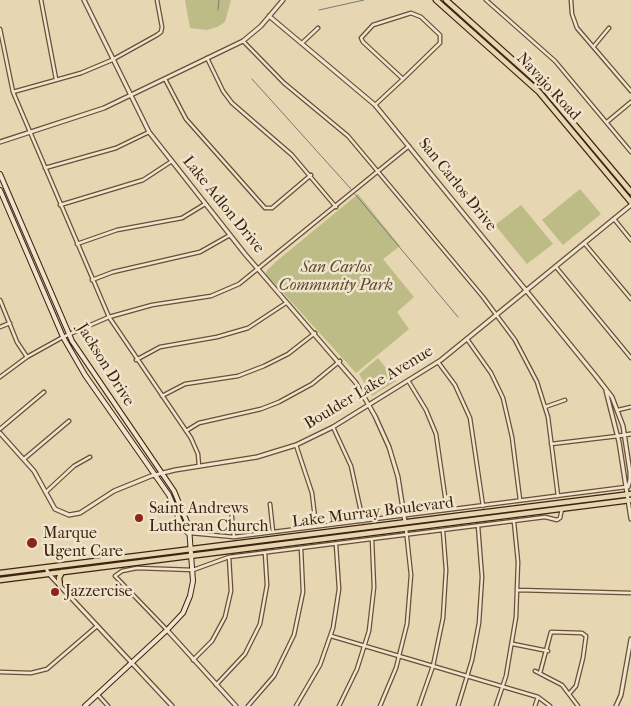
<!DOCTYPE html>
<html>
<head>
<meta charset="utf-8">
<style>
	body { margin:0 }
	canvas { display:block; background:#e6d6b1 }
</style>
</head>
<body>
<canvas width="631" height="706"></canvas>
<script>
const ctx = document.querySelector('canvas').getContext('2d');
ctx.lineJoin = 'round';
function paint(path, color) {
  ctx.fillStyle = color;
  ctx.fill(path, 'evenodd');
}
function poly(rows) {
  const path = new Path2D();
  for (const r of rows) {
    path.moveTo(r[0], r[1]);
    for (let i = 2; i < r.length; i += 2) path.lineTo(r[i], r[i + 1]);
  }
  return path;
}
function stroke(path, color, width, dash) {
  ctx.strokeStyle = color;
  ctx.lineWidth = width;
  ctx.lineCap = dash ? 'butt' : 'round';
  ctx.setLineDash(dash || []);
  ctx.stroke(path);
}
function write(font, color, halo, rows, align = 'center') {
  ctx.font = font + ' "IM FELL French Canon",serif';
  ctx.lineWidth = 5;
  ctx.setLineDash([]);
  ctx.textBaseline = 'middle';
  ctx.strokeStyle = halo;
  ctx.fillStyle = color;
  for (const [text, x, y, turn = 0] of rows) {
    ctx.save();
    ctx.translate(x, y);
    ctx.rotate((+turn || 0) * Math.PI / 180);
    ctx.textAlign = isNaN(turn) ? turn : align;
    if (halo) ctx.strokeText(text, 0, 0);
    ctx.fillText(text, 0, 0);
    ctx.restore();
  }
}
const green = poly([
	[185,0,231,0,225,22,217,27,207,30,190,28],
	[580,189,601,214,563,245,542,220],
	[358,194,400,246,383,259,414,297,397,312,409,329,356,373,266,274,267,270,278,260],
	[521,205,553,244,527,264,495,225],
	[378,358,396,381,372,396,359,374]
]);
const stream = poly([
	[218,10,219,0],
	[319,10,364,0],
	[252,79,351,189],
	[355,194,458,317]
]);
const minor = poly([
	[41,0,56,79],
	[486,0,555,61,631,152],
	[571,0,572,14,577,28,631,91],
	[0,29,13,92,109,317,191,438,198,454,199,466],
	[243,41,284,83,348,136,483,297,515,340,537,382,548,417,558,496],
	[302,43,318,28],
	[594,46,609,28],
	[207,58,223,91,232,103,292,155,336,207],
	[165,79,186,119,265,208,272,208,311,175],
	[13,92,81,73,112,60,157,35,161,32,162,27,157,0],
	[375,105,403,79,440,43,440,35,421,17,411,13,373,25,361,38,363,42,403,79],
	[607,122,631,102],
	[45,168,116,148,149,132],
	[60,205,143,180,172,161],
	[614,219,631,240],
	[77,244,117,230,182,218,205,204],
	[585,244,631,299],
	[556,267,631,358],
	[92,280,113,272,200,252,230,235],
	[0,300,17,342,27,357],
	[0,327,10,323],
	[467,339,491,373,503,398,512,437,520,500],
	[136,360,160,347,217,337,248,328,286,303],
	[438,362,455,385,470,418,483,506],
	[0,377,27,357,63,337,109,317,152,305,211,296,239,284,409,146],
	[409,382,426,410,436,434,447,510],
	[162,396,185,384,238,376,264,366,288,354,315,333],
	[545,407,565,400],
	[618,410,631,407],
	[333,427,351,466,363,521],
	[0,429,44,392],
	[186,431,199,423,261,409,279,402,312,384,340,361],
	[551,444,618,436],
	[296,445,312,493,316,526],
	[24,459,69,421],
	[46,492,74,466,90,457],
	[270,504,273,532],
	[231,509,234,537],
	[190,533,234,537,626,487],
	[518,590,631,593],
	[167,630,115,576,122,571,137,568,193,570,229,557,545,517,557,520,560,518,562,509],
	[331,636,538,697,550,706],
	[513,644,548,651],
	[193,660,212,641,225,617,231,591,229,557],
	[535,671,562,685,578,706],
	[0,672,31,673,47,669,97,626],
	[540,673,551,632,582,633,586,636,583,658,576,686,569,694],
	[216,685,245,654,260,624,267,585,265,553],
	[98,695,108,706],
	[248,706,274,676,294,635,303,592,301,548],
	[296,706,320,665,333,628,339,589,336,545],
	[339,706,357,669,369,631,374,587,372,539],
	[380,706,396,668,407,624,411,575,406,529],
	[419,706,433,666,443,618,446,570,443,531],
	[458,706,472,660,479,623,482,577,478,526],
	[496,706,506,676,516,617,518,562,514,522],
	[535,706,538,697]
]);
const tertiary = poly([
	[84,0,149,132,245,254,356,383,375,416,389,447,398,477,405,522],
	[269,16,375,105,595,375,612,397,623,426,630,472,630,480,628,487],
	[0,142,104,108,243,41,261,26,283,0],
	[606,391,619,442,631,519],
	[0,433,34,471,55,509,69,515,80,513,114,491,151,476,175,470,257,457,296,445,333,427,441,360,631,205],
	[618,436,631,434],
	[46,567,48,573,172,706],
	[167,630,236,706],
	[616,706,621,695,631,639]
]);
const secondary = poly([
	[0,174,72,341,174,491,189,527,193,581,190,596,183,613,167,630,85,706],
	[0,190,63,337,85,375,169,495,183,528,188,533]
]);
const primary = poly([
	[436,0,539,92,631,202],
	[446,0,542,86,631,192],
	[0,573,631,494],
	[0,580,631,500],
	[60,586,59,578,62,572]
]);
const markers = [
	[139,518,5,"#8f2418"],
	[32,543,6,"#8f2418"],
	[55,592,5,"#8f2418"]
];
const streetNames = [
	["Navajo Road",548,87,47],
	["San Carlos Drive",457,185,51],
	["Lake Adlon Drive",223,205,51],
	["Jackson Drive",105,365,58],
	["Boulder Lake Avenue",369,388,-31],
	["Lake Murray Boulevard",373,513,-7]
];
const parkNames = [
	["San Carlos",336,268],
	["Community Park",336,286]
];
const poiNames = [
	["Saint Andrews",149,509],
	["Lutheran Church",149,527],
	["Marque",43,534],
	["Ugent Care",43,552],
	["Jazzercise",65,592]
];
paint(green, '#bdbc86');
stroke(stream, '#777b75', 1);
stroke(minor, '#694f38', 5);
stroke(tertiary, '#694f38', 5.5);
stroke(secondary, '#3f2210', 6);
stroke(primary, '#3f2210', 7);
stroke(minor, '#efe4cc', 2.5);
stroke(tertiary, '#efe4cc', 3);
stroke(secondary, '#efe4cc', 4);
stroke(primary, '#e6d6b1', 4.5);
for (const [x, y, r, color] of markers) {
  const dot = new Path2D();
  dot.arc(x, y, r, 0, 2 * Math.PI);
  ctx.fillStyle = color;
  ctx.fill(dot);
  stroke(dot, '#efe4cc', 2);
}
write('16px', '#3f2210', '#efe4cc', streetNames);
write('italic 16px', '#5e482e', '#efe4cc', parkNames);
write('16px', '#3f2210', '#efe4cc', poiNames, 'left');
</script>
</body>
</html>
